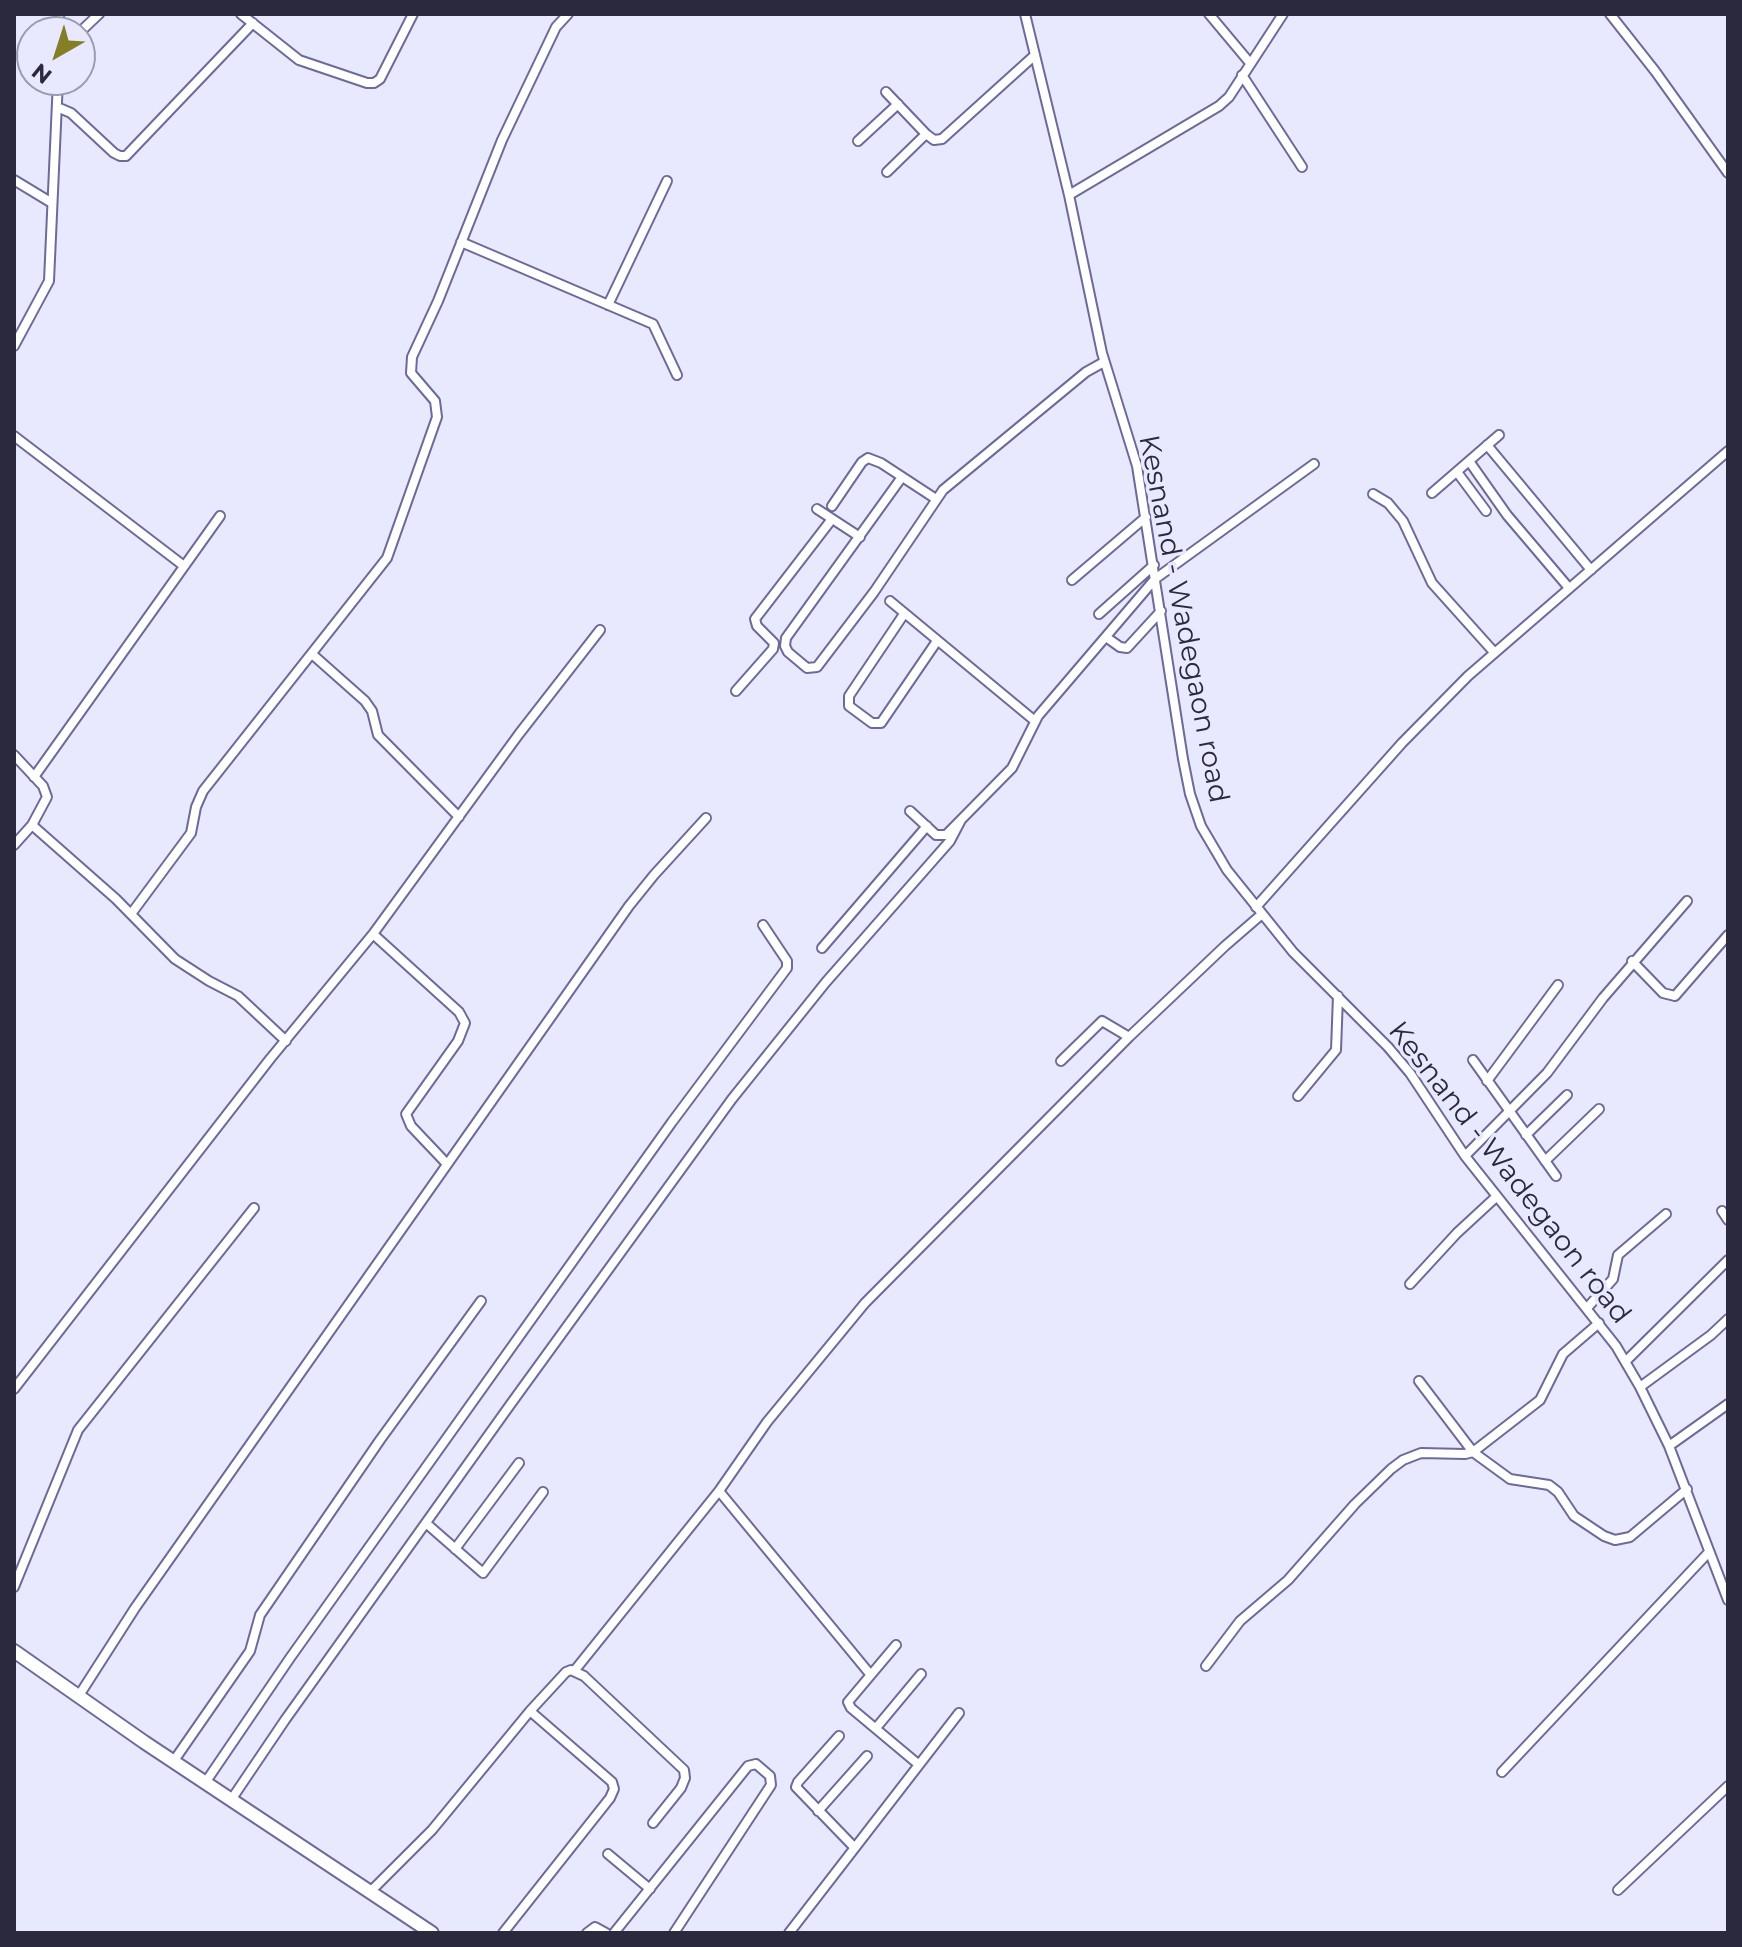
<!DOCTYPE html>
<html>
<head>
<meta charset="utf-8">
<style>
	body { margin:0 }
	#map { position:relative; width:1742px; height:1947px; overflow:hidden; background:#e8e8fe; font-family:Montserrat,sans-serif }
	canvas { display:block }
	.frame { position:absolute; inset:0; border:16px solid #2a293d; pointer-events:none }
	.north { position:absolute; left:16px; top:16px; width:80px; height:80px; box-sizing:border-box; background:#e8e8fe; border:2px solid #9c9cb1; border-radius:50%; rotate:219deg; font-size:22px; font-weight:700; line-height:32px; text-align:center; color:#2a293d }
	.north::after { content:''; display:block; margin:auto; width:28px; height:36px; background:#847f27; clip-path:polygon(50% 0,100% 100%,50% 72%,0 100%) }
</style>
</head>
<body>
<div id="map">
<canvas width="1742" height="1947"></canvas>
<div class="frame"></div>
<div class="north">N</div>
</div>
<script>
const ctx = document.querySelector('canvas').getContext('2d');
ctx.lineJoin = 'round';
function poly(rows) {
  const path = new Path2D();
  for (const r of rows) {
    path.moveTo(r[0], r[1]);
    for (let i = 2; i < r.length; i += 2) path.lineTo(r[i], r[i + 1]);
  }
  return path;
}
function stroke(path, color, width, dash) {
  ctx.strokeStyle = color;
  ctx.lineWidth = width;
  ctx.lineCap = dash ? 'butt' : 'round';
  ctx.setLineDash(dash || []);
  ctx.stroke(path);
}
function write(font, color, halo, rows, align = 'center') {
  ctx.font = font + ' Montserrat,sans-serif';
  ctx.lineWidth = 7;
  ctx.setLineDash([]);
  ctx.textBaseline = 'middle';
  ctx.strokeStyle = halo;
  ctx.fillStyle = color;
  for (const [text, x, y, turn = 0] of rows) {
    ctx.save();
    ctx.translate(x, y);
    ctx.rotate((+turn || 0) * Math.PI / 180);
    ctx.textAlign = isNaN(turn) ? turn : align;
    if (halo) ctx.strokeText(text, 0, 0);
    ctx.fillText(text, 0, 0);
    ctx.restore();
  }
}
const minor = poly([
	[59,14,59,32],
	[241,14,299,60,367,83,374,83,380,79,413,14],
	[1025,14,1069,195,1102,353,1137,466,1183,759,1190,794,1201,826,1227,870,1293,952,1388,1047,1410,1073,1465,1156,1616,1346,1640,1387,1669,1446,1728,1600],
	[1209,14,1250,63],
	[1610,14,1655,71,1728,173],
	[80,32,99,14],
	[1242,75,1302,167],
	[886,92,926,134,934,140,942,139,1035,55],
	[57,107,71,113,114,153,120,156,126,156,253,23],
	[858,141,898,104],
	[887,172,926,134],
	[14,180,52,203],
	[1069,195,1219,106,1229,97,1283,14],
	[461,242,653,324,677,375],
	[608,305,667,181],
	[14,346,49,281,58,80],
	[14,436,184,566],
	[1487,445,1591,570],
	[1469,461,1507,515,1569,588],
	[1457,472,1486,511],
	[902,477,786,638,785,646,788,652,807,668,817,667,874,592,943,490,1086,372,1104,362],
	[1432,493,1499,435],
	[1373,494,1388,503,1403,521,1432,583,1493,651],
	[832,506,862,462,868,458,881,463,936,499],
	[817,509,860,537],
	[1072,580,1146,517],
	[890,601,1035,721],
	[904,614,849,696,849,706,872,723,881,723,937,641],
	[1099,614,1154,565],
	[1106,637,1120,647,1127,648,1161,611],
	[312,654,365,701,372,711,378,735,459,817],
	[736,691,773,649,774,643,757,626,755,619,832,519],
	[14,755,43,786,47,797,32,825,14,845],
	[34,777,220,516],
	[910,811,936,835,946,835,1012,768,1038,716,1155,579,1314,464],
	[32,825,116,899,175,959,209,981,238,996,286,1041],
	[1256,907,1402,743,1468,676,1728,451],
	[131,914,191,833,196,807,203,791,387,558,437,417,435,401,411,373,412,357,438,301,502,140,556,27,568,14],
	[373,934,459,1012,465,1023,458,1041,406,1114,411,1126,447,1164],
	[822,948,927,826],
	[1632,961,1663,993,1675,996,1728,935],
	[1473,1060,1556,1176],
	[1061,1061,1102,1021,1129,1037],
	[1487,1081,1558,985],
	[1298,1096,1336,1050,1338,996],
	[1526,1135,1567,1095],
	[1465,1156,1547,1073,1603,998,1687,901],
	[1545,1161,1599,1109],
	[1722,1211,1728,1220],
	[1410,1284,1457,1233,1496,1197],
	[1587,1308,1613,1279,1618,1255,1666,1214],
	[1626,1361,1728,1260],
	[1419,1381,1473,1452,1510,1479,1549,1485,1558,1492,1574,1516,1604,1536,1615,1540,1630,1537,1687,1489],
	[1640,1387,1711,1335,1728,1319],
	[14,1389,270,1059,373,934,519,734,600,630],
	[1669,1446,1728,1404],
	[719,1491,870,1674],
	[427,1524,483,1573,543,1492],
	[455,1549,519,1463],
	[14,1587,78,1430,254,1208],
	[896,1645,848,1702,851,1708,918,1764],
	[1206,1666,1240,1621,1288,1580,1355,1504,1391,1469,1403,1460,1421,1453,1465,1454,1473,1452,1540,1400,1563,1354,1599,1323],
	[575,1670,719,1491,767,1422,865,1303,1129,1037,1225,946,1262,914],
	[78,1697,135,1608,629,906,654,875,706,818],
	[876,1728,921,1674],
	[839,1736,798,1782,796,1787,854,1847],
	[173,1762,250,1651,260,1615,380,1440,481,1301],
	[1502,1772,1709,1552],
	[205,1783,290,1658,672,1122,787,968,787,961,763,925],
	[231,1800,285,1720,510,1405,732,1099,826,982,950,841,961,820],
	[818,1811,867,1756],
	[608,1854,650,1889],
	[1618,1890,1728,1786],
	[371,1891,432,1830,530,1711,566,1672,571,1670,584,1676,684,1770,685,1778,681,1788,653,1823],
	[503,1933,610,1798,614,1789,612,1782,530,1711],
	[587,1933,595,1927,606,1933],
	[614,1933,748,1766,756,1764,770,1776,771,1785,674,1933],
	[789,1933,959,1713]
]);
const secondary = poly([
	[14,1651,144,1742,432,1933]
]);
const streetNames = [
	["Kesnand - Wadegaon road",1183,619,79],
	["Kesnand - Wadegaon road",1509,1173,52]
];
stroke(minor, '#6c6a99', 12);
stroke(secondary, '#6c6a99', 16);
stroke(minor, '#fff', 8);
stroke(secondary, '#fff', 12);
write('28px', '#2a293d', '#e8e8fe', streetNames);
</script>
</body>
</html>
